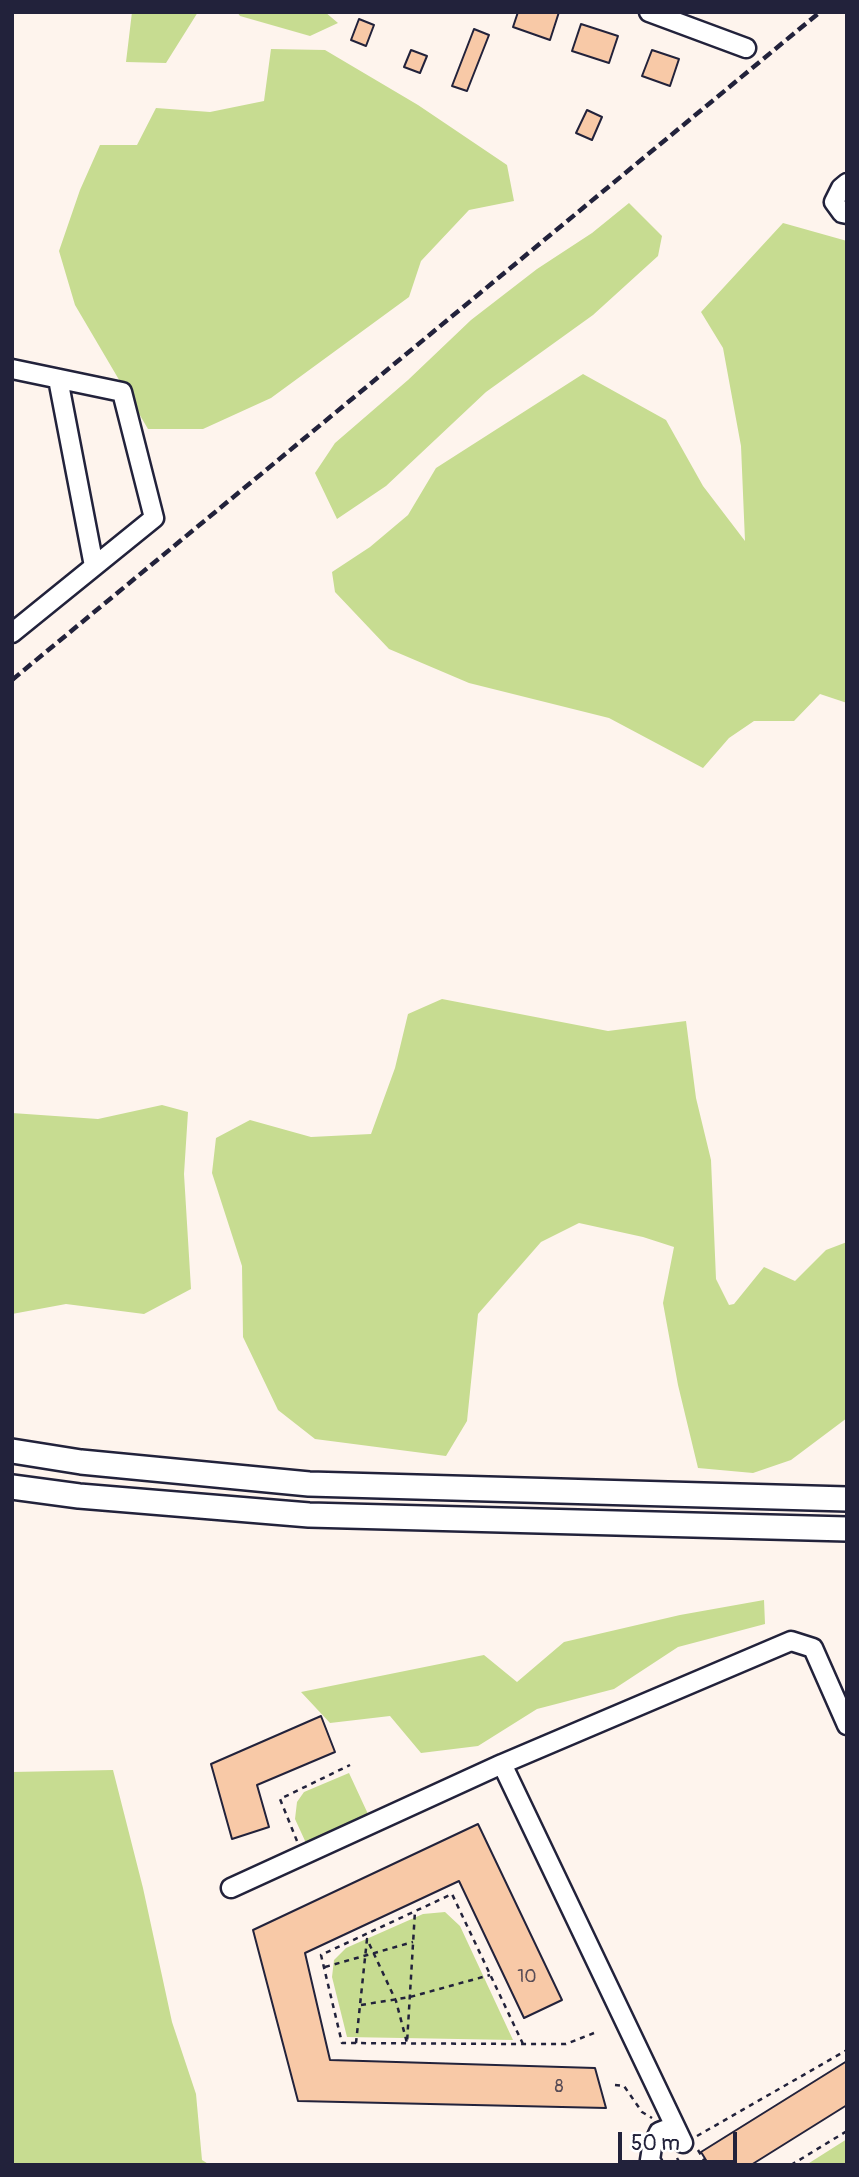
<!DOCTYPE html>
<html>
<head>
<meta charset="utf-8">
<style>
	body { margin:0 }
	#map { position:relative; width:859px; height:2177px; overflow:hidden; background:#fef4ed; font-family:Pangolin,sans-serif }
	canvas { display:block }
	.frame { position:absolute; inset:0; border:14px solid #22223b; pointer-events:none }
	.scale { position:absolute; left:618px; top:2132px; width:119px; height:32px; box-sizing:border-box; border:4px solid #22223b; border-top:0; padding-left:9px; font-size:21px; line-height:24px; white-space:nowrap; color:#22223b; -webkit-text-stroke:5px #fff; paint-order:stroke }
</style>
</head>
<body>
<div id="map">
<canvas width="859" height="2177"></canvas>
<div class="frame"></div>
<div class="scale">50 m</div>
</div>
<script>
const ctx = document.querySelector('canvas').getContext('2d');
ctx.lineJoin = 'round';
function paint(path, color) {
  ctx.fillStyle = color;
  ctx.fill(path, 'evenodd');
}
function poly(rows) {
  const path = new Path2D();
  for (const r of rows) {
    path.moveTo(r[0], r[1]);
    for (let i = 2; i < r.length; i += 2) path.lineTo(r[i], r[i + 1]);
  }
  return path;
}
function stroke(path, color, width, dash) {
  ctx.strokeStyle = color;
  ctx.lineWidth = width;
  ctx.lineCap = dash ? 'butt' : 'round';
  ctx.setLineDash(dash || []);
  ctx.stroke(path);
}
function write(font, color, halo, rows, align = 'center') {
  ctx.font = font + ' Pangolin,sans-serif';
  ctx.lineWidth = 5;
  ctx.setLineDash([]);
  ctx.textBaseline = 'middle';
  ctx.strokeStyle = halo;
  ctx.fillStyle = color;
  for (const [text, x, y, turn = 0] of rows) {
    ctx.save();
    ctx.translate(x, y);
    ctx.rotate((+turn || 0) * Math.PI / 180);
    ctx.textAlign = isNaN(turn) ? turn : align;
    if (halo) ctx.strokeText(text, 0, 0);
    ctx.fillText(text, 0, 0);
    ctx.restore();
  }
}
const green = poly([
	[132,12,198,12,166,63,126,62],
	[237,12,325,12,338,23,310,36,240,16],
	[271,49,325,50,418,105,507,165,514,201,469,210,421,261,409,297,271,398,203,429,148,429,75,305,59,251,80,190,100,145,137,145,156,108,210,112,264,101],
	[629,203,662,236,658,256,593,315,486,392,386,486,337,519,315,473,335,443,408,380,471,320,537,269,592,233],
	[783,223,847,241,847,703,820,694,794,721,754,721,729,738,703,768,609,718,469,683,389,649,335,592,332,572,370,547,408,515,436,468,583,374,666,420,703,486,745,541,741,446,723,348,701,312],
	[442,999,608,1031,686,1021,696,1098,711,1160,716,1279,729,1305,734,1304,764,1267,795,1281,826,1250,847,1242,847,1418,791,1460,753,1473,698,1468,678,1385,663,1303,674,1247,643,1237,579,1223,541,1242,478,1314,467,1421,446,1456,315,1439,278,1410,243,1337,242,1266,212,1173,216,1138,250,1120,311,1137,371,1134,395,1068,408,1014],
	[162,1105,188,1112,184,1174,191,1289,144,1314,66,1304,12,1314,12,1113,98,1119],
	[764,1600,765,1624,678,1647,614,1689,537,1709,478,1746,421,1753,390,1716,330,1723,301,1692,484,1655,517,1682,564,1642,680,1615],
	[113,1770,143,1888,172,2022,196,2094,202,2160,210,2165,12,2165,12,1772],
	[349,1773,368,1814,306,1843,295,1819,297,1802,304,1792],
	[445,1912,460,1926,513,2040,347,2037,332,1977,334,1960,346,1948,423,1914],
	[847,2139,847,2165,806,2165]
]);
const building = poly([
	[518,12,559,12,550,40,513,27,518,12],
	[359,19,374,25,366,46,351,40,359,19],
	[581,24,618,36,609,63,572,51,581,24],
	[474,29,489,35,467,91,452,86,474,29],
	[411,50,427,56,420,73,404,67,411,50],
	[652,50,679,59,670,86,642,76,652,50],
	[587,110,602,117,592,140,576,133,587,110],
	[321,1716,335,1752,257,1785,269,1827,232,1839,211,1764,321,1716],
	[478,1824,562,2000,524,2018,459,1881,305,1953,330,2060,595,2068,606,2108,298,2101,253,1930,478,1824],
	[847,2061,847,2105,751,2165,709,2165,701,2152,847,2061]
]);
const path = poly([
	[297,1841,280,1799,350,1765],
	[325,1967,413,1942],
	[361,2005,410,1997,490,1975],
	[356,2043,367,1939,396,2001,407,2043,415,1911],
	[523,2044,452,1894,321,1955,342,2043,523,2044,566,2044,594,2033],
	[615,2085,624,2086,642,2112,652,2118],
	[697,2136,847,2050],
	[698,2150,707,2165],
	[677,2158,681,2165],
	[791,2165,847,2131]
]);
const minor = poly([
	[649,12,746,48],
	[847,183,841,188,834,202,842,213,847,214],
	[12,369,122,392,154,518,12,633],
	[58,379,94,566],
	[502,1764,791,1641,813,1648,847,1725],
	[231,1888,502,1764,683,2143],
	[653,2165,650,2160,652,2147,659,2132,674,2126]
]);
const major = poly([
	[12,1451,81,1462,309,1484,847,1499],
	[12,1487,79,1496,309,1515,847,1529]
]);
const rail = poly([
	[12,680,820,12]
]);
const numberNames = [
	["10",527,1977],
	["8",559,2087]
];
paint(green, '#c7dc91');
paint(building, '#f8c9a7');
stroke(building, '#22223b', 2);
stroke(minor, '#22223b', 23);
stroke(major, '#22223b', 28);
stroke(path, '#22223b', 2.5, [5, 5]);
stroke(minor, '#fff', 18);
stroke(major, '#fff', 23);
stroke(rail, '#22223b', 4.5, [10, 5]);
write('18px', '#584c56', null, numberNames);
</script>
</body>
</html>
